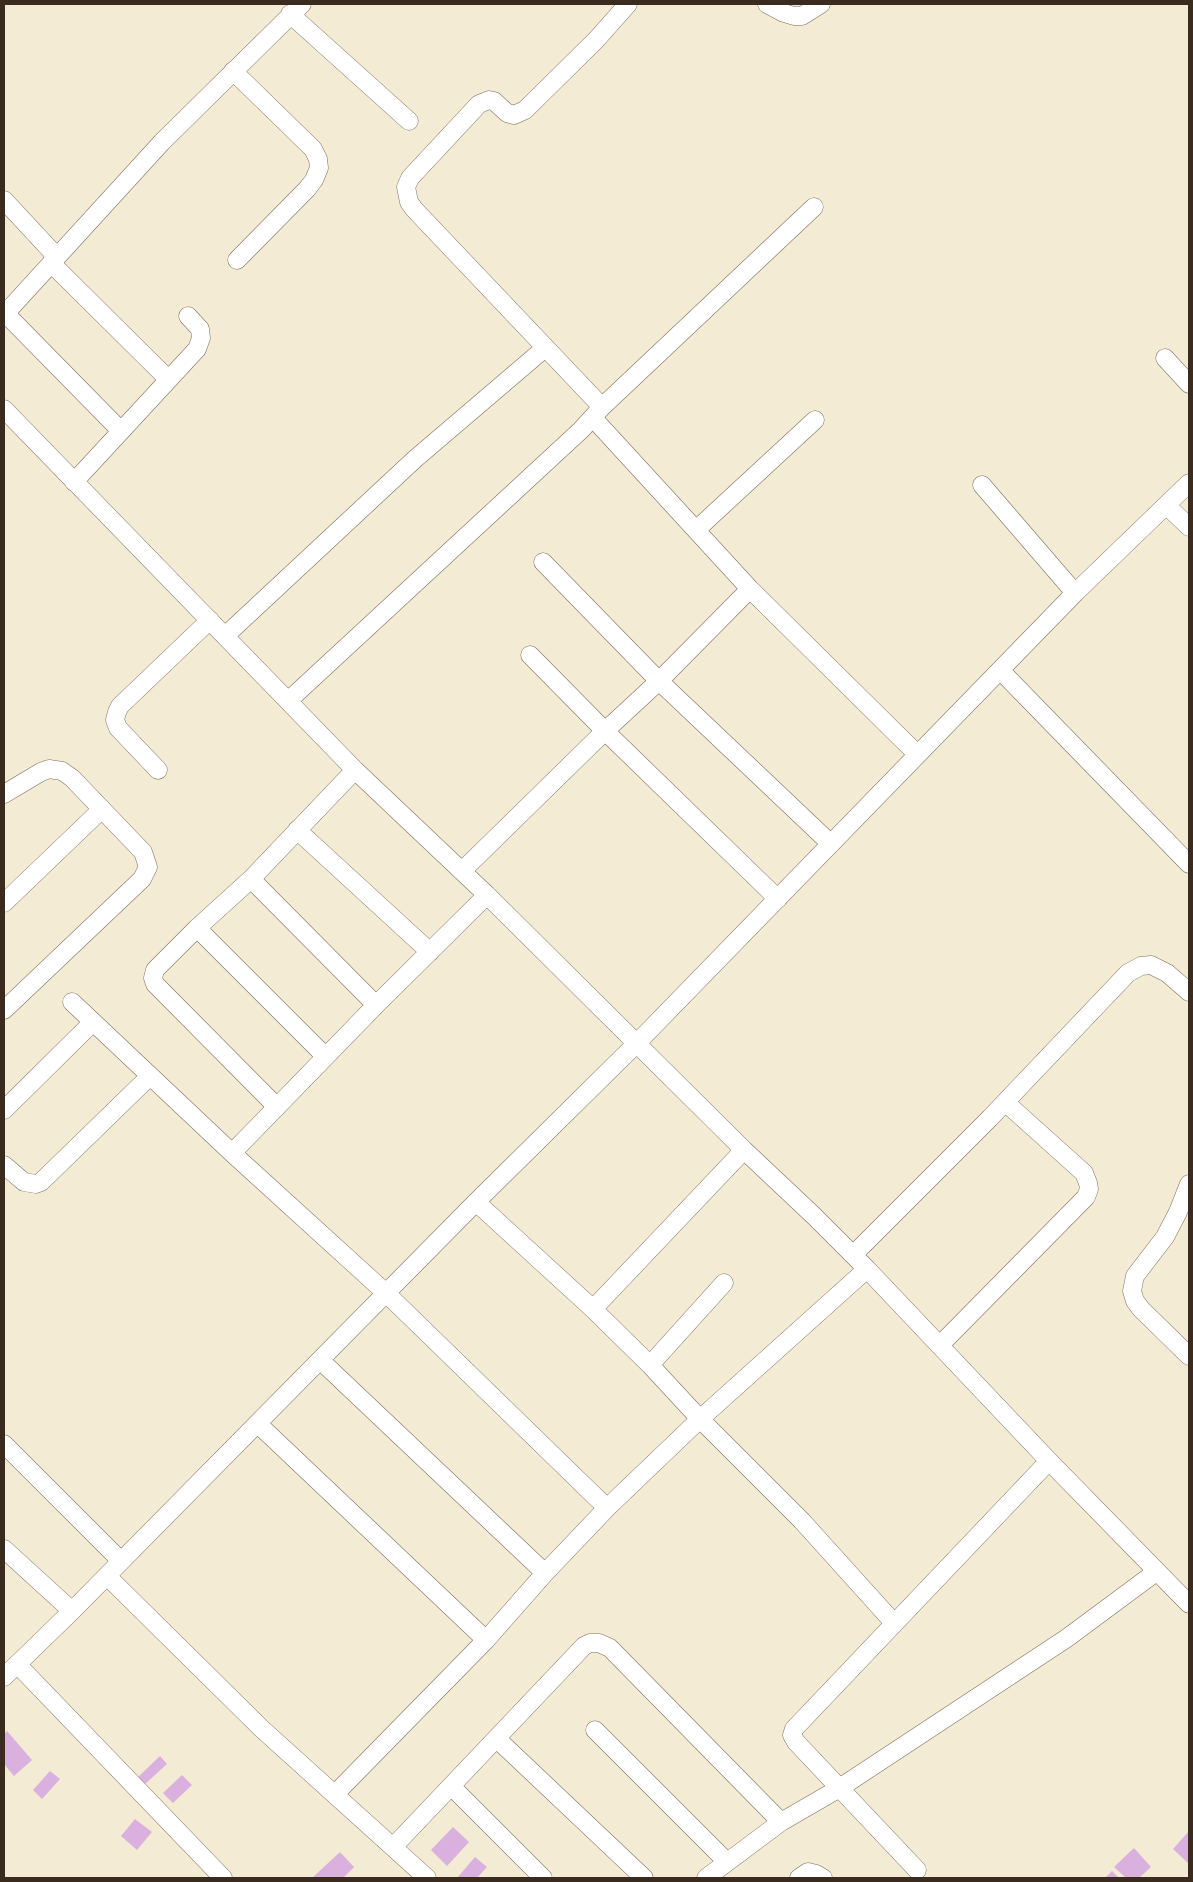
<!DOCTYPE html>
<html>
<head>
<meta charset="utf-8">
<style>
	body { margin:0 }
	#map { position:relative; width:1193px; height:1882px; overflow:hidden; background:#f4ebd5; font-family:"Indie Flower",sans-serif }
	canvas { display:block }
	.frame { position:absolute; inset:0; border:5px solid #3b2a1e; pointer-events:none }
</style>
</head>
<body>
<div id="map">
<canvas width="1193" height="1882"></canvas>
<div class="frame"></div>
</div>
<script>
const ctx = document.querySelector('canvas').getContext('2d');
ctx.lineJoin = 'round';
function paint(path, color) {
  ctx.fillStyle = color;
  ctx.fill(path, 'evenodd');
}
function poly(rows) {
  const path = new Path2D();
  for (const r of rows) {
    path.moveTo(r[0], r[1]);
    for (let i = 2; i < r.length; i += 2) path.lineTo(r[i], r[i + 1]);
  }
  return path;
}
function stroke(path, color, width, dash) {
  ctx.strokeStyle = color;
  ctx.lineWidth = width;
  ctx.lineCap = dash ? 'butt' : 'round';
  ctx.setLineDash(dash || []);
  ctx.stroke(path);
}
const building = poly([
	[7,1731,32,1760,14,1776,4,1764,4,1734],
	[160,1756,167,1764,144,1785,137,1778],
	[50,1771,60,1779,42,1799,33,1790],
	[182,1775,192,1785,173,1803,163,1793],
	[135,1819,152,1832,137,1850,121,1836],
	[453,1827,469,1842,447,1866,431,1850],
	[1189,1831,1189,1864,1173,1849],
	[1134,1848,1151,1867,1139,1878,1126,1878,1114,1867],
	[340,1852,354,1867,343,1878,312,1878],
	[475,1857,487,1867,477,1878,457,1878],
	[1112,1871,1119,1878,1105,1878]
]);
const minor = poly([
	[767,4,784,13,794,16,802,16,821,4],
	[290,14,409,121],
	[233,71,313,149,318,159,319,168,314,180,307,189,237,260],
	[4,200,57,257],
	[51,263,168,379],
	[5,313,121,431],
	[4,315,162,142,302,4],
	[1165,358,1189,384],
	[602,407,414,209,409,202,406,187,410,178,479,104,489,100,494,101,507,113,514,115,525,110,596,40,628,4],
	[4,409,355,770,487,895,744,1150,814,1216,867,1269,1049,1461,1189,1604],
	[593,418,750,589,917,754],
	[74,482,197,349,201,338,200,329,188,316],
	[982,485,1075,593],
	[1166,505,1189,527],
	[696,530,815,420],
	[543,562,659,681,831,844],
	[225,636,415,459,545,348],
	[530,655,605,731,778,899],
	[1000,670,1189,864],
	[288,701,581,430,602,407,814,207],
	[158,770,118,728,115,720,117,712,120,706,210,620],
	[4,794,41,772,49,769,62,771,72,778,143,852,148,867,142,879,4,1010],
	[297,830,430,952],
	[462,871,605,731,659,681,750,589],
	[251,879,376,1005],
	[4,903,102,809],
	[197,928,325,1056],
	[72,1002,232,1153,387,1294,607,1508],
	[277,1107,155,984,153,978,155,970,197,928,251,879,355,770],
	[4,1110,93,1022],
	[232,1153,376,1005,487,895],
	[4,1165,24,1182,36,1184,41,1182,150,1076],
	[1189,1184,1178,1212,1165,1237,1135,1276,1132,1291,1135,1301,1141,1309,1189,1356],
	[476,1202,593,1309,650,1365,700,1419,802,1521,894,1623],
	[853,1255,990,1118,1128,973,1141,966,1151,965,1167,973,1189,992],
	[593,1309,744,1150],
	[940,1345,1086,1197,1089,1189,1088,1183,1084,1173,1005,1102],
	[320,1360,545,1573],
	[650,1365,724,1283],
	[258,1424,486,1640],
	[4,1444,121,1561],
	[4,1549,72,1611],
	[107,1576,262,1729,427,1878],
	[17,1664,223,1878],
	[4,1677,72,1611,476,1202,636,1044,1075,593,1189,483],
	[595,1730,727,1862],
	[497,1739,644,1878],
	[451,1786,543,1878],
	[335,1794,486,1640,545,1573,607,1508,700,1419,867,1269],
	[393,1847,584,1646,590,1643,599,1643,610,1648,781,1822],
	[917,1870,796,1742,792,1735,794,1729,1049,1461],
	[706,1878,781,1822,838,1789,1067,1638,1156,1572],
	[799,1878,808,1872,816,1874,823,1878]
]);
paint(building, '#d9b0de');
stroke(minor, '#7c6e5e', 19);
stroke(minor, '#fff', 18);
</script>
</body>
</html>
